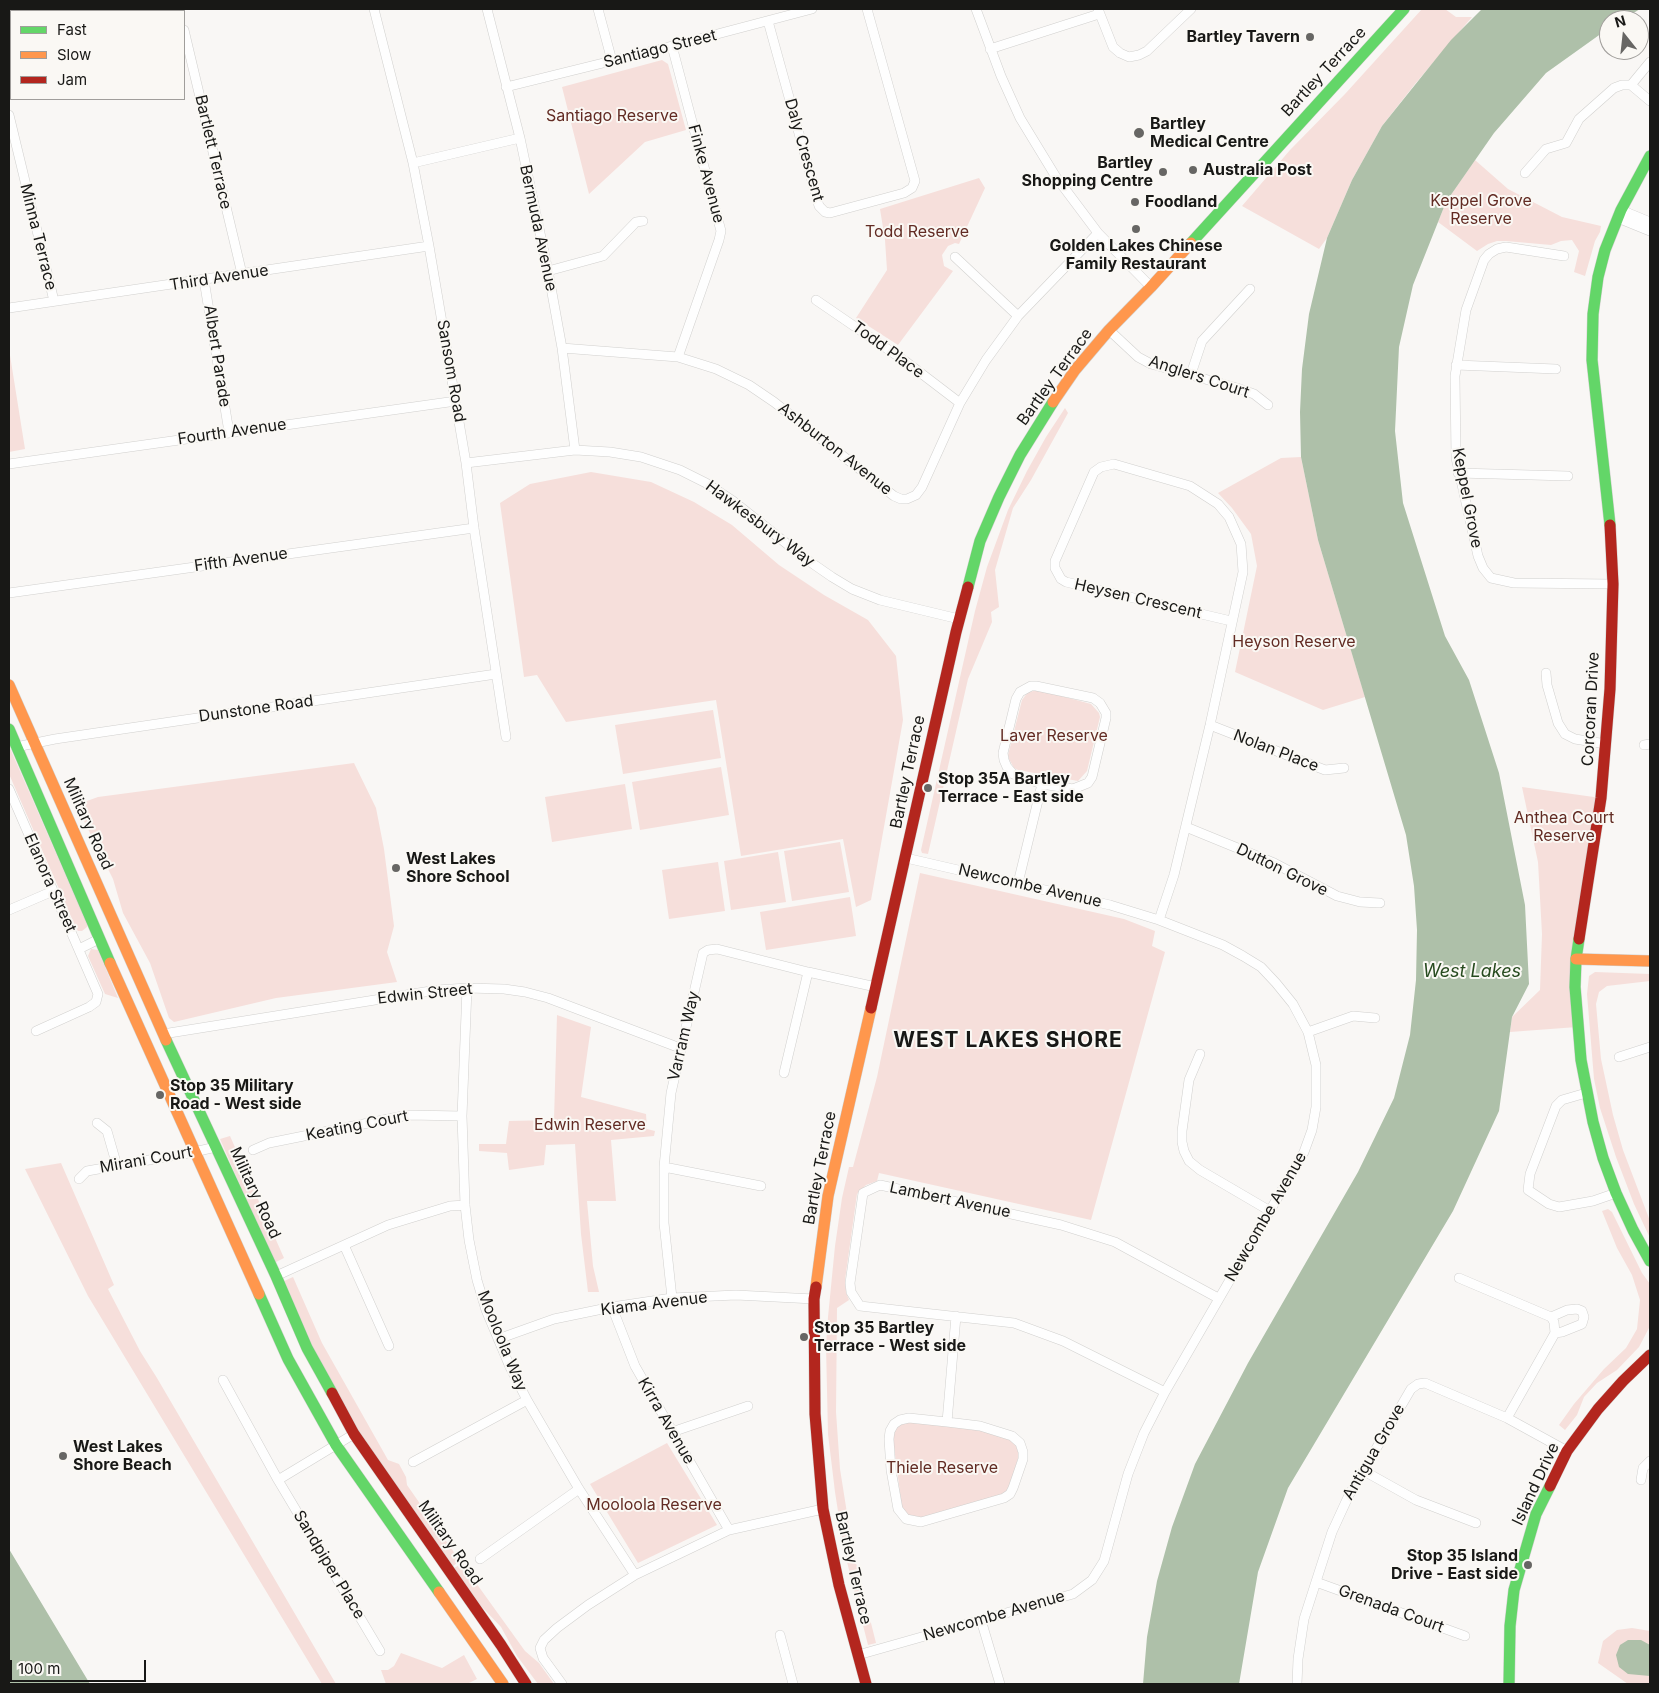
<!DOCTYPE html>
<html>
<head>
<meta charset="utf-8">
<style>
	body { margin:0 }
	#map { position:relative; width:1659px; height:1693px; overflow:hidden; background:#f9f7f5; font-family:Inter,sans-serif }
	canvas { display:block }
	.frame { position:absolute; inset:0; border:10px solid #181816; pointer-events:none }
	.legend { position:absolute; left:10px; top:10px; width:175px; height:90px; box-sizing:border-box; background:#faf8f4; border:1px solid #a09e9b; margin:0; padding:6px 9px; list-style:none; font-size:15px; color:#181816 }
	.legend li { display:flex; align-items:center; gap:10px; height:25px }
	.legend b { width:25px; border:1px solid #a09e9b }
	.north { position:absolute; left:1599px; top:10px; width:50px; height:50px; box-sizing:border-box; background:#faf8f4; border:1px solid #a09e9b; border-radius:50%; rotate:344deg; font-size:14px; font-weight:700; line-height:20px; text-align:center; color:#181816 }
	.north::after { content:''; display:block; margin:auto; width:18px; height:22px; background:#676664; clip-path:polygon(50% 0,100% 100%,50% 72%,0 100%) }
	.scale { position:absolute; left:10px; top:1660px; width:136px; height:22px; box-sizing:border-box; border:2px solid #181816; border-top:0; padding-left:6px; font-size:15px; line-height:18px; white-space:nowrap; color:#181816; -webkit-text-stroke:4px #faf8f4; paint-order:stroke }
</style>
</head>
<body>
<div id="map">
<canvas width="1659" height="1693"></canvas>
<div class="frame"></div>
<ul class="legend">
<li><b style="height:6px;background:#63d668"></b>Fast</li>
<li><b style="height:6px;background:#ff974d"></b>Slow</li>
<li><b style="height:6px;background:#b3261e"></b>Jam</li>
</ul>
<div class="north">N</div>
<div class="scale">100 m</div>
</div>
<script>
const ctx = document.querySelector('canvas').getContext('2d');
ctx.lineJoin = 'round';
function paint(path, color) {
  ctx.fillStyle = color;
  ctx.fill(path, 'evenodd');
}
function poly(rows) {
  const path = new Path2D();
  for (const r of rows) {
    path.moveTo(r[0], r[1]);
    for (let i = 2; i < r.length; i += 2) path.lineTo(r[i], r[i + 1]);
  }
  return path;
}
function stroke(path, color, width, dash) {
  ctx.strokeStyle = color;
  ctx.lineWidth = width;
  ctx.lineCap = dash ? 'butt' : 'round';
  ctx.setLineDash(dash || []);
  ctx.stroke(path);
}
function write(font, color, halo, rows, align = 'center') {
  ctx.font = font + ' Inter,sans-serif';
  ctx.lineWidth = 4;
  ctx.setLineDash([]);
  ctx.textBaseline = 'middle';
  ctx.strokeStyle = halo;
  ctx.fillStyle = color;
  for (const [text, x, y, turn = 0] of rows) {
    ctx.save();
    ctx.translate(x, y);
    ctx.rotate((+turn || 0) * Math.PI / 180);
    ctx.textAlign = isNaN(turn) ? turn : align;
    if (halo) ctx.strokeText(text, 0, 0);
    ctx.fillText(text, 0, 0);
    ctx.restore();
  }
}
const green = poly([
	[1422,9,1445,9,1456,17,1472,17,1415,84,1382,126,1352,180,1327,238,1319,249,1242,206,1290,150,1345,94],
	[662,60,668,64,686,130,645,142,589,194,562,87],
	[1475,160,1508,189,1562,217,1601,226,1600,232,1595,241,1585,276,1574,272,1579,251,1572,240,1561,241,1551,245,1506,241,1497,241,1488,244,1477,251,1438,222,1446,202],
	[979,178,985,188,959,244,955,243,948,246,942,255,944,266,953,271,898,345,856,318,887,270,885,240,880,209],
	[9,349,25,449,9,452],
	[1065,408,1068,413,1031,480,1013,508,995,570,999,607,991,612,992,622,968,679,928,854,922,853,921,850,975,611,987,567,1008,510,1027,471,1046,437],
	[1301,457,1318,540,1365,697,1323,710,1235,672,1257,566,1251,534,1232,508,1218,493,1281,458],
	[591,472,651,482,694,502,732,525,779,565,824,595,868,620,896,656,903,720,871,900,856,907,843,839,741,856,716,700,566,722,537,675,524,677,500,503,530,484],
	[1039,690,1091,704,1099,713,1100,717,1087,771,1078,781,1018,770,1014,768,1009,759,1008,755,1022,700,1028,692],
	[713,710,721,758,623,774,615,725],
	[9,746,87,924,87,927,82,931,78,931,76,928,9,774],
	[354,763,376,808,384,849,394,926,387,952,397,982,276,998,174,1022,169,1018,150,963,123,913,113,879,76,805,98,797],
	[721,767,729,815,640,830,632,782],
	[625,784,632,829,552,842,545,797],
	[1522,787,1601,798,1576,959,1577,1027,1510,1032,1512,1017,1540,990,1542,934,1538,862],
	[840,842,849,892,792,901,784,851],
	[778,852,786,902,731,910,724,861],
	[718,862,725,911,669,919,662,870],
	[920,873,1124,919,1155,931,1152,946,1165,952,1091,1220,879,1173,877,1181,866,1185,857,1194,845,1280,846,1292,849,1300,837,1308,836,1412,840,1469,853,1551,876,1643,868,1645,844,1550,835,1492,828,1434,826,1346,828,1317,835,1246,842,1198,849,1167,853,1167,877,1077],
	[850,897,856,936,766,950,760,912],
	[91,949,98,950,118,998,105,994,88,956],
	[1595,972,1650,974,1650,981,1607,986,1599,992,1596,1004,1601,1059,1613,1115,1623,1150,1650,1221,1650,1238,1634,1204,1616,1157,1600,1108,1594,1079,1587,994,1589,976],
	[557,1015,591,1027,581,1097,646,1114,647,1129,655,1131,654,1136,611,1140,616,1201,587,1201,593,1266,599,1292,588,1292,581,1234,575,1144,546,1145,544,1165,509,1170,507,1153,479,1151,479,1144,506,1144,509,1121,554,1120],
	[230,1136,284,1258,274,1263,220,1139],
	[61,1163,114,1285,108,1289,140,1351,157,1378,336,1684,322,1684,88,1296,25,1169],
	[1608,1209,1612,1212,1642,1273,1650,1284,1650,1326,1639,1347,1617,1370,1597,1383,1584,1397,1577,1415,1565,1430,1559,1425,1574,1404,1604,1369,1626,1348,1637,1329,1640,1300,1632,1275,1617,1248,1602,1211],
	[293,1277,322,1343,388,1460,399,1464,406,1477,407,1485,460,1561,453,1566,350,1421,314,1353,282,1282],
	[905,1421,977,1429,1008,1438,1016,1445,1018,1451,1018,1458,1010,1487,1002,1495,921,1518,907,1515,902,1508,893,1439,896,1427],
	[667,1443,717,1525,638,1563,590,1484],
	[463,1563,466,1569,525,1651,539,1663,554,1684,538,1684,517,1656,501,1627,481,1606,454,1568],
	[1632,1628,1650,1631,1650,1684,1628,1684,1598,1663,1603,1641,1617,1630],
	[401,1653,442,1668,464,1655,477,1679,467,1684,386,1684,381,1670,388,1670,394,1666]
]);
const water = poly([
	[1482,9,1640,9,1622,20,1609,20,1609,28,1546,73,1494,133,1446,202,1413,285,1399,347,1395,431,1403,503,1445,636,1469,680,1499,773,1525,905,1529,984,1512,1017,1499,1111,1453,1211,1288,1488,1258,1572,1239,1684,1143,1684,1147,1637,1157,1581,1172,1527,1195,1464,1248,1363,1358,1172,1394,1098,1410,1035,1416,980,1417,930,1414,886,1406,835,1318,540,1301,457,1300,412,1302,369,1309,314,1327,238,1352,180,1382,126,1451,40],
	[9,1549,90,1684,9,1684],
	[1628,1640,1641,1640,1650,1645,1650,1676,1628,1674,1619,1667,1616,1655,1620,1645]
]);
const street = poly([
	[179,9,179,11],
	[374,9,413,163,429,246,466,463,474,528,506,737],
	[487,9,520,138,548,271,562,348,575,450],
	[598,9,612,61],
	[976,9,1001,76,1020,118,1056,177,1098,233,1151,287],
	[1098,9,1113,47,1120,53,1129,57,1139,55,1147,51,1191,9],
	[35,11,51,9],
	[9,15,11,15],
	[768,21,819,206,825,212,830,213,904,193,912,188,915,181,867,9],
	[184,30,242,274],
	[672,46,721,231,719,240,678,357],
	[990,49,1099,14],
	[1631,85,1650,62],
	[506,87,672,46,812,9],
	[9,115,54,301],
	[413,163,520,138],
	[1525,173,1546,149,1566,143,1579,119,1614,88,1622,85,1631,85,1650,101],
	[1621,210,1650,222],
	[1618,218,1650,231],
	[1564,256,1506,247,1497,249,1489,254,1484,260,1466,310,1455,376,1456,458,1478,556,1483,568,1491,578,1514,583,1613,584],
	[955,257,1018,316],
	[548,271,603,256,636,222,643,221],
	[204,280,229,432],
	[816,300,905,361,960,403],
	[9,308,429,246],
	[1109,330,1138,357,1151,364,1237,388,1254,394,1268,405],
	[562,348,678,357,716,369,749,385,774,402,894,496,901,499,907,499,916,495,922,487,960,403,986,360,1018,316,1098,233],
	[1456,365,1556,369],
	[1191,374,1202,341,1250,289],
	[466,463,575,450,610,452,641,457,680,470,706,483,733,501,806,559,832,577,852,589,880,600,959,619],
	[9,464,456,401],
	[1458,473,1568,476],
	[9,593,474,528],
	[1546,673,1547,685,1558,723,1565,734,1575,739,1606,744],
	[1210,725,1325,770,1344,768],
	[1644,745,1650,744],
	[16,747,55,739,496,674],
	[9,789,98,994,96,1002,89,1007,36,1031],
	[1186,827,1274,863,1337,896,1360,902,1380,903],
	[1018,883,1042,784,1073,789,1088,783,1092,777,1106,718,1106,713,1100,703,1093,698,1036,686,1031,686,1020,692,1016,699,1003,753,1004,760,1007,767,1013,774,1042,784],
	[9,910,53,891],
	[1159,920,1174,875,1210,725,1243,572,1241,544,1229,517,1218,504,1190,486,1114,464,1101,467,1094,472,1055,561,1055,568,1061,579,1066,582,1231,621],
	[79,949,99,939],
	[467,988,462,1116,465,1205,469,1240,477,1280,486,1310,510,1367,527,1400,579,1489,635,1575],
	[1308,1032,1353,1016,1375,1018],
	[163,1034,437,990,467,988,504,989,525,992,548,998,680,1048],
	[1200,1054,1189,1080,1182,1131,1182,1142,1184,1151,1189,1161,1200,1170,1270,1211],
	[1619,1057,1650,1047],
	[784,1073,808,972],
	[1586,1093,1562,1100,1556,1106,1530,1174,1528,1190,1549,1204,1559,1207,1593,1201,1616,1193],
	[97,1123,107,1131,117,1166],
	[253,1150,269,1143,408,1115,462,1116],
	[664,1167,761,1186],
	[79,1179,87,1171,194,1152,216,1147],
	[344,1245,389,1346],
	[276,1276,388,1225,450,1206,465,1205],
	[1459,1278,1551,1317,1554,1322,1555,1333,1507,1418],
	[672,1298,664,1223,664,1167,671,1093,703,953,708,950,717,949,808,972,876,987],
	[612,1307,635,1366,729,1530],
	[1551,1317,1567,1310,1577,1309,1582,1311,1584,1317,1582,1324,1562,1332,1555,1333],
	[498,1339,554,1319,612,1307,672,1298,736,1295,814,1299],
	[223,1380,278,1480,380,1651],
	[1165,1392,1063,1341,1014,1323,860,1306,851,1292,850,1283,863,1193,880,1185,1061,1225,1115,1242,1218,1298],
	[947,1422,909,1418,900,1420,894,1424,890,1431,889,1439,891,1470,898,1509,906,1519,921,1522,1004,1498,1010,1494,1013,1488,1023,1459,1023,1452,1020,1443,1012,1436,980,1426,947,1422,956,1316],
	[672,1432,748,1406],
	[413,1462,527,1400],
	[1364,1471,1416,1500,1476,1523],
	[278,1480,354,1434],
	[1641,1480,1643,1468,1650,1461],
	[480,1559,579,1489],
	[1316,1582,1465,1636],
	[981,1620,1000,1684],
	[780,1635,793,1684],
	[858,1655,1073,1594,1092,1580,1104,1561,1128,1474,1144,1433,1165,1392,1304,1152,1312,1130,1316,1107,1316,1065,1308,1032,1293,1004,1276,983,1261,967,1243,956,1223,945,1159,920,1110,905,906,858],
	[562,1684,543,1658,540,1648,544,1640,557,1628,588,1605,635,1575,729,1530,823,1509],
	[1297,1684,1298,1659,1304,1619,1332,1532,1349,1495,1411,1389,1418,1384,1425,1383,1507,1418,1567,1451]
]);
const fast = poly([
	[1191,243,1404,9],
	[1610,525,1592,360,1593,314,1598,277,1605,250,1621,210,1650,156],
	[968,587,980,541,999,497,1020,455,1053,402],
	[9,729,110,963],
	[1579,939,1576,959,1575,987,1581,1060,1593,1122,1603,1158,1616,1193,1633,1230,1650,1261],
	[166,1040,276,1276,307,1348,332,1393],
	[259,1294,288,1359,336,1445,439,1592],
	[1509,1684,1510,1626,1514,1590,1536,1514,1550,1486]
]);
const slow = poly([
	[1053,402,1075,370,1109,330,1151,287,1191,243],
	[9,685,166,1040],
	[1576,959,1650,961],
	[110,963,259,1294],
	[816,1287,828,1196,871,1008],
	[439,1592,503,1684]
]);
const jam = poly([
	[1579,939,1601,798,1610,689,1613,584,1610,525],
	[871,1008,956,632,968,587],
	[816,1287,814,1299,815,1414,823,1509,839,1585,866,1684],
	[332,1393,354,1434,501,1645,526,1684],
	[1550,1486,1567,1451,1598,1409,1623,1381,1650,1355]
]);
const markers = [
	[1310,37,5,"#676664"],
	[1139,133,6,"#676664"],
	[1193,170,5,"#676664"],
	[1163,172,5,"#676664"],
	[1135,202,5,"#676664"],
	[1136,229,5,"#676664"],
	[928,788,5,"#676664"],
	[396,868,5,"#676664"],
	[160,1095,5,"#676664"],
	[804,1337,5,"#676664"],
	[63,1456,5,"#676664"],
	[1528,1565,5,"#676664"]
];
const poiNames = [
	["Bartley Tavern",1300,37,"right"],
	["Bartley",1150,124],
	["Medical Centre",1150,142],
	["Bartley",1153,163,"right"],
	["Shopping Centre",1153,181,"right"],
	["Australia Post",1203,170],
	["Foodland",1145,202],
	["Golden Lakes Chinese",1136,246,"center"],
	["Family Restaurant",1136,264,"center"],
	["Stop 35A Bartley",938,779],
	["Terrace - East side",938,797],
	["West Lakes",406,859],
	["Shore School",406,877],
	["Stop 35 Military",170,1086],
	["Road - West side",170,1104],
	["Stop 35 Bartley",814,1328],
	["Terrace - West side",814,1346],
	["West Lakes",73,1447],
	["Shore Beach",73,1465],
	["Stop 35 Island",1518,1556,"right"],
	["Drive - East side",1518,1574,"right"]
];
const streetNames = [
	["Santiago Street",660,49,-14],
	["Bartley Terrace",1324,72,-47],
	["Daly Crescent",804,150,74],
	["Bartlett Terrace",213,152,77],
	["Finke Avenue",706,174,75],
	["Bermuda Avenue",538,228,78],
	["Minna Terrace",38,237,76],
	["Third Avenue",219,278,-9],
	["Todd Place",888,350,36],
	["Albert Parade",217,356,81],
	["Sansom Road",451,371,80],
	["Bartley Terrace",1055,377,-54],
	["Anglers Court",1199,377,18],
	["Fourth Avenue",232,432,-8],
	["Ashburton Avenue",835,449,38],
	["Keppel Grove",1467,498,79],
	["Hawkesbury Way",760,524,37],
	["Fifth Avenue",241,560,-8],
	["Heysen Crescent",1138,599,13],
	["Dunstone Road",256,709,-8],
	["Corcoran Drive",1591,709,-87],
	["Nolan Place",1276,751,21],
	["Bartley Terrace",908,772,-78],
	["Military Road",88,824,66],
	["Dutton Grove",1282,870,26],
	["Elanora Street",50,883,66],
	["Newcombe Avenue",1030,886,13],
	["Edwin Street",425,994,-6],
	["Varram Way",684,1036,-77],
	["Keating Court",357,1126,-11],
	["Mirani Court",146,1160,-10],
	["Bartley Terrace",820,1168,-79],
	["Military Road",255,1193,65],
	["Lambert Avenue",950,1200,12],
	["Newcombe Avenue",1266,1217,-60],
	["Kiama Avenue",654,1304,-7],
	["Mooloola Way",502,1341,68],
	["Kirra Avenue",666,1421,60],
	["Antigua Grove",1374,1452,-60],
	["Island Drive",1536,1484,-65],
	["Military Road",450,1543,55],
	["Sandpiper Place",329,1565,59],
	["Bartley Terrace",853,1568,77],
	["Grenada Court",1391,1609,20],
	["Newcombe Avenue",994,1616,-16]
];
const parkNames = [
	["Santiago Reserve",612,116],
	["Keppel Grove",1481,201],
	["Reserve",1481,219],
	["Todd Reserve",917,232],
	["Heyson Reserve",1294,642],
	["Laver Reserve",1054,736],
	["Anthea Court",1564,818],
	["Reserve",1564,836],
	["Edwin Reserve",590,1125],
	["Thiele Reserve",942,1468],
	["Mooloola Reserve",654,1505]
];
const waterNames = [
	["West Lakes",1472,972]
];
const districtNames = [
	["WEST LAKES SHORE",1008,1041]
];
paint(green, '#f6dfdb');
paint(water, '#aec0a9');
stroke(street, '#d1d0ce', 10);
stroke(fast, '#d1d0ce', 12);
stroke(slow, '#d1d0ce', 12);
stroke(jam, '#d1d0ce', 12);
stroke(street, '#fefefe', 9);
stroke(fast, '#63d668', 11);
stroke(slow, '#ff974d', 11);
stroke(jam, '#b3261e', 11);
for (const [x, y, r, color] of markers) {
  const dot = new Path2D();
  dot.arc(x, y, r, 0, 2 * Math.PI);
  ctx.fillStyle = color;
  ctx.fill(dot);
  stroke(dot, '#faf8f4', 2);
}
write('bold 16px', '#181816', '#faf8f4', poiNames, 'left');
write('16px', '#181816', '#faf8f4', streetNames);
write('16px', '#622b23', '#faf8f4', parkNames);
write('italic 18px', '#274b1f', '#faf8f4', waterNames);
ctx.letterSpacing = '1px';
write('bold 21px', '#181816', '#faf8f4', districtNames);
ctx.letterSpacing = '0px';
</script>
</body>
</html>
